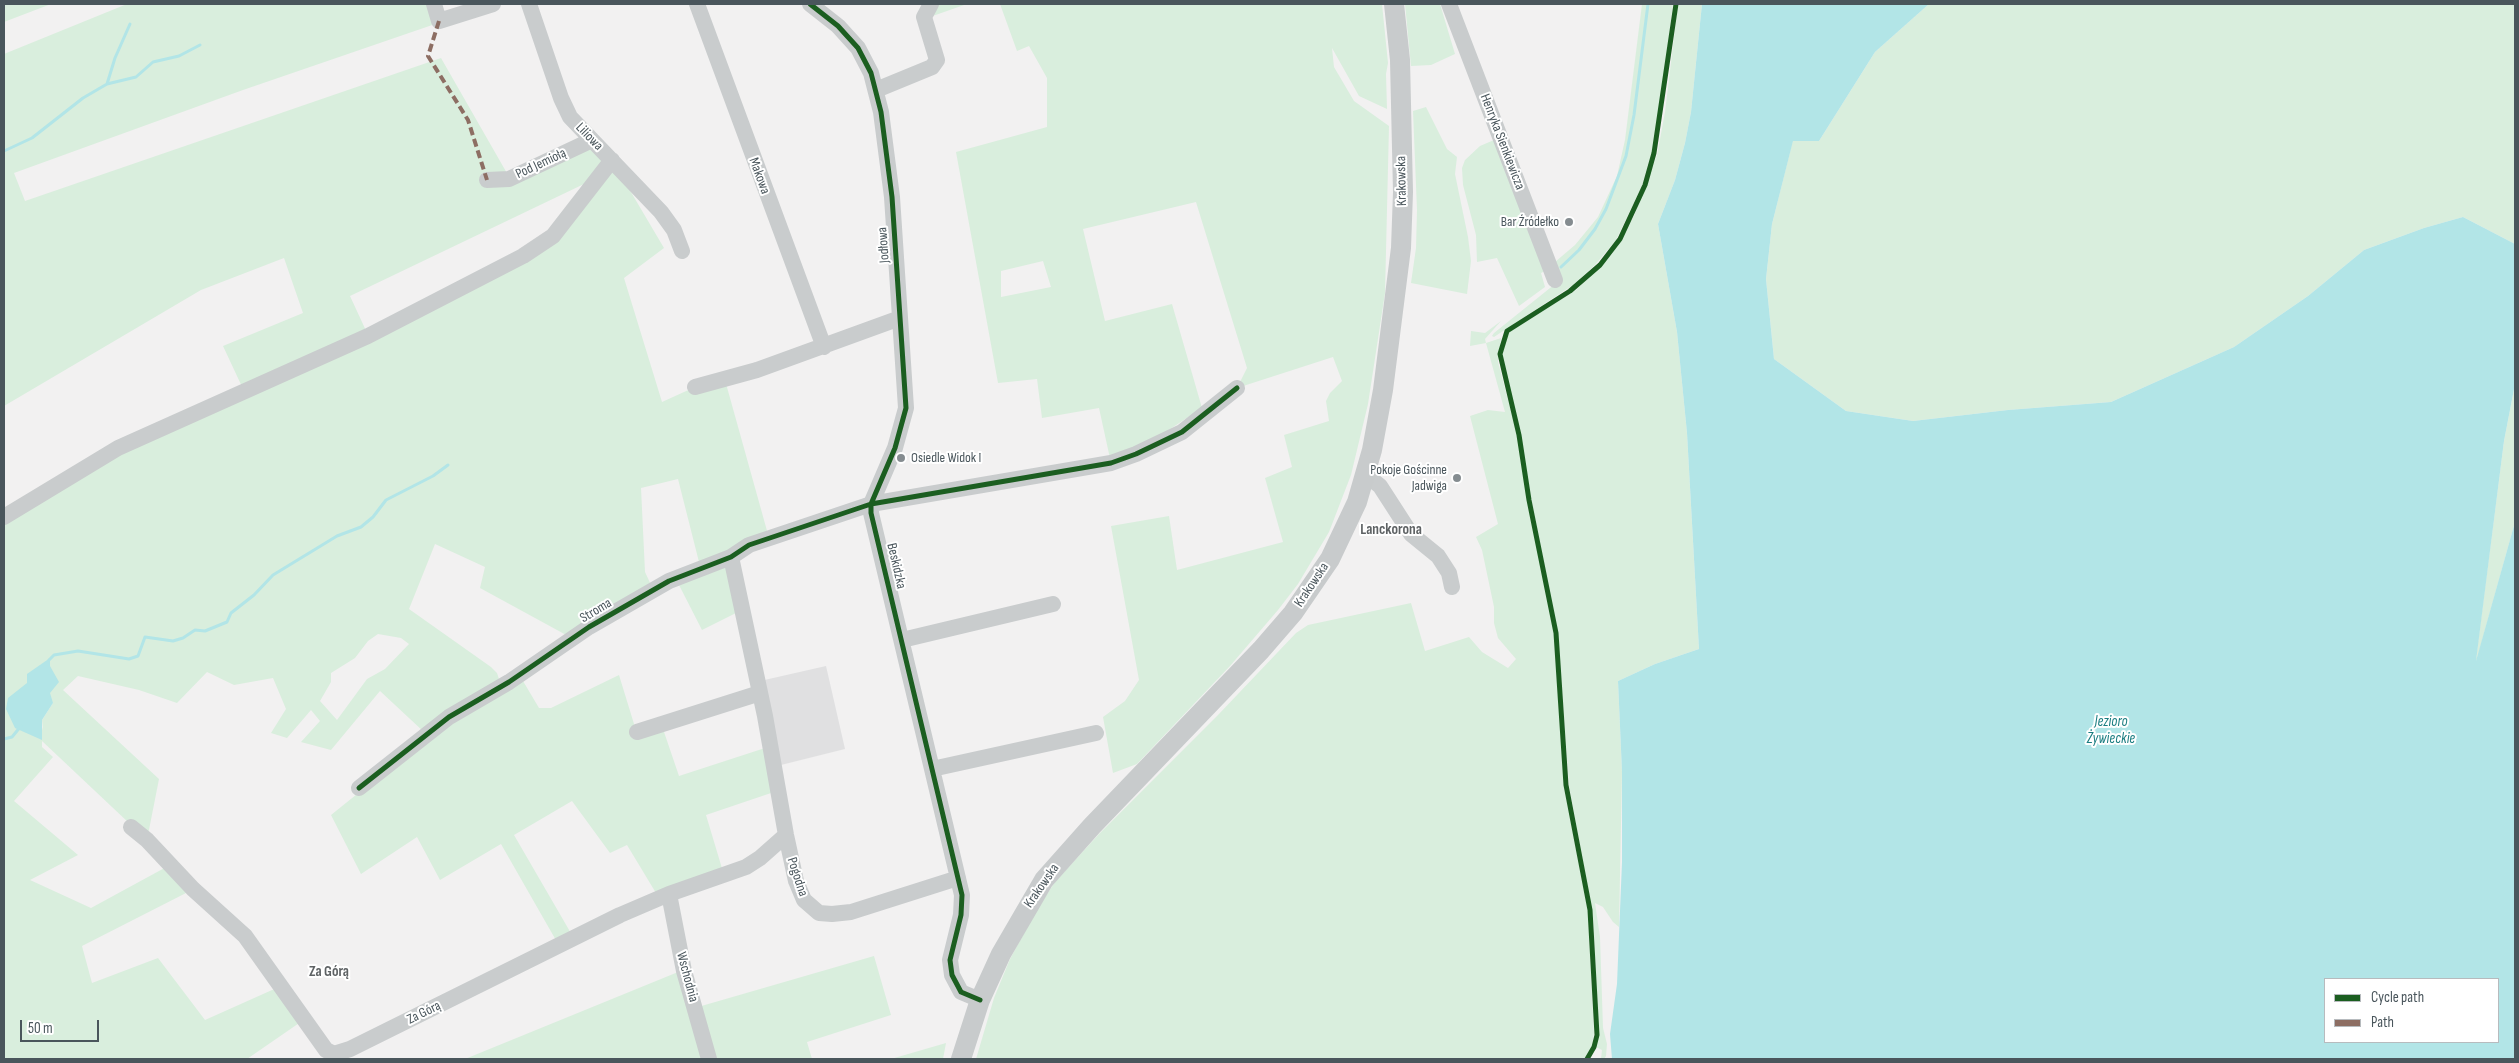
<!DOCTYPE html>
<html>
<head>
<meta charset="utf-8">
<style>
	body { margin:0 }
	#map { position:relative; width:2519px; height:1063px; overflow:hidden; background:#f2f1f1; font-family:"Sofia Sans Condensed",sans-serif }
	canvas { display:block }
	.frame { position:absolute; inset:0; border:5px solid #4a565c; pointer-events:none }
	.legend { position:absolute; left:2324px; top:978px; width:175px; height:65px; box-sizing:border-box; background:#fff; border:1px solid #b7bbbe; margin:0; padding:6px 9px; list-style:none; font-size:15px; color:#4a565c }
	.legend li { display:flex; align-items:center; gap:10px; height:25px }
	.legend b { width:25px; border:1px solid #b7bbbe }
	.scale { position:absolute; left:20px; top:1020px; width:79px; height:22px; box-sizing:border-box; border:2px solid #4a565c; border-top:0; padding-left:6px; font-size:15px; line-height:18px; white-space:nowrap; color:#4a565c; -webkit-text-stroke:4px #fff; paint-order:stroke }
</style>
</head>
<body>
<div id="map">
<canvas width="2519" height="1063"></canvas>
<div class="frame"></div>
<ul class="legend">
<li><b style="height:6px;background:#1b5e20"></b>Cycle path</li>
<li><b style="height:6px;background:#8d6e63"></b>Path</li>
</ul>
<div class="scale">50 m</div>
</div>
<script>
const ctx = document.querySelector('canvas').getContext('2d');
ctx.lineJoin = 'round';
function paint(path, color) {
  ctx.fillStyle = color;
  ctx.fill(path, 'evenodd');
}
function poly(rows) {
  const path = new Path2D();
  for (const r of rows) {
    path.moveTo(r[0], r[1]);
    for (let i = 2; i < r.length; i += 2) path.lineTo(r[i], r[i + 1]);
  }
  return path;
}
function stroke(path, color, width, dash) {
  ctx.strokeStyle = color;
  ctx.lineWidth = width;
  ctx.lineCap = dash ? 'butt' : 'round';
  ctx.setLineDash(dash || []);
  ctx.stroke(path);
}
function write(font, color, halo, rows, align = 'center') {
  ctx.font = font + ' "Sofia Sans Condensed",sans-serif';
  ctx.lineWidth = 4;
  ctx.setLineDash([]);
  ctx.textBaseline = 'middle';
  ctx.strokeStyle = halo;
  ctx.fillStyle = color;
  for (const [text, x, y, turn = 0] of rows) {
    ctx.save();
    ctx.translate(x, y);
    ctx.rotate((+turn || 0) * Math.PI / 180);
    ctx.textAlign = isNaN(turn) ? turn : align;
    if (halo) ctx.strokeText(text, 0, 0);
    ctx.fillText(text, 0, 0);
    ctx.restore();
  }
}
const education = poly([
	[826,666,845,749,777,766,760,681]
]);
const green = poly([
	[4,4,51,4,4,22],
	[127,4,442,4,441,22,243,90,14,173,25,201,441,58,508,175,588,137,612,160,664,248,624,278,662,402,695,387,725,380,769,538,699,562,678,479,641,488,645,572,652,587,568,636,480,588,485,567,435,544,409,609,491,667,497,673,499,679,424,732,380,691,331,750,301,742,320,721,311,710,287,738,271,733,286,709,273,678,234,685,207,672,177,703,139,690,78,676,63,690,159,779,147,840,42,741,42,747,53,757,14,801,78,855,30,880,91,908,170,865,188,892,82,946,92,983,158,958,205,1020,281,986,305,1019,247,1059,4,1059,4,524,118,448,244,391,223,346,303,313,284,258,201,290,4,406,4,54],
	[584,184,548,241,368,335,350,296],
	[378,634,401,638,409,644,385,669,367,679,337,720,320,701,331,682,331,673,355,658,368,641],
	[27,683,53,703,42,720,43,730],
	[934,4,967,4,927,18],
	[1000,4,1382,4,1388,63,1386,74,1387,109,1359,96,1332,48,1334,67,1354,101,1389,126,1385,293,1368,404,1351,475,1329,532,1298,584,1278,610,1230,666,1137,764,1113,773,1103,717,1125,701,1139,680,1111,526,1169,516,1177,570,1283,542,1265,478,1292,467,1284,435,1329,421,1326,401,1330,393,1342,381,1333,357,1237,388,1247,368,1196,202,1083,229,1105,321,1172,304,1202,408,1158,437,1111,463,1099,408,1042,418,1037,379,998,383,956,152,1047,127,1047,78,1029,46,1017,51],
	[1043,261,1051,287,1001,297,1001,271],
	[1405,4,1440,4,1455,54,1431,65,1411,66],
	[1642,4,1673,4,1660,111,1654,144,1642,186,1616,240,1595,265,1573,285,1494,337,1492,336,1494,333,1555,284,1555,262,1575,245,1598,217,1617,176,1625,140],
	[1678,4,1702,4,1691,112,1685,143,1675,180,1658,224,1677,332,1687,433,1699,649,1655,664,1618,681,1622,772,1619,927,1613,922,1603,907,1595,903,1600,937,1603,1028,1607,1044,1606,1056,1604,1059,1601,1059,1602,1050,1596,1047,1598,1015,1593,916,1569,786,1558,635,1531,498,1520,432,1502,355,1508,332,1576,290,1612,254,1634,216,1657,155,1665,112],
	[1929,4,2515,4,2515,244,2463,217,2424,228,2364,250,2308,296,2234,347,2111,402,2008,410,1913,421,1846,411,1774,359,1766,279,1772,224,1793,140,1819,141,1875,52],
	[1426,107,1447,149,1457,157,1455,174,1468,237,1471,261,1467,294,1411,283,1416,248,1417,210,1413,111],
	[1494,140,1545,271,1541,273,1545,287,1519,306,1497,258,1477,262,1476,235,1463,185,1462,168,1465,160,1480,146],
	[1501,321,1485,339,1486,343,1501,338,1498,362,1518,437,1554,635,1564,787,1588,912,1594,1033,1592,1046,1584,1059,976,1059,994,998,1010,959,1036,911,1055,882,1099,834,1218,715,1296,633,1308,625,1411,603,1425,651,1469,637,1482,652,1508,668,1516,659,1498,638,1494,623,1494,607,1482,550,1476,537,1498,524,1470,416,1488,410,1505,412,1486,343,1470,346,1471,331,1485,333],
	[2515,384,2515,522,2475,666,2504,441],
	[729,564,738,612,702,630,679,585],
	[619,675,638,737,663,729,679,776,765,748,774,792,706,815,724,875,659,898,627,845,610,853,572,801,514,835,572,935,557,942,501,844,440,880,417,837,361,874,331,815,449,720,523,681,539,708,551,708],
	[874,956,891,1015,807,1042,812,1059,712,1059,698,1007],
	[683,970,706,1059,465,1059],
	[946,1043,943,1059,891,1059]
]);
const water = poly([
	[1702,4,1929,4,1875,52,1819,141,1793,141,1772,224,1766,279,1774,359,1846,411,1913,421,2008,410,2111,402,2234,347,2308,296,2364,250,2424,228,2463,217,2515,244,2515,384,2504,441,2476,661,2515,522,2515,1059,1612,1059,1610,1034,1617,984,1622,862,1622,772,1618,681,1655,664,1699,649,1687,433,1677,332,1658,224,1675,180,1685,143,1691,112],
	[2325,979,2498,979,2498,1042,2325,1042],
	[50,658,50,666,59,682,50,693,53,703,42,720,42,740,15,728,6,709,8,698,27,683,27,674]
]);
const stream = poly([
	[107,84,115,58,130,24],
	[4,151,32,138,83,98,107,84,136,77,153,62,179,56,200,45],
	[1561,267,1579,250,1595,229,1606,209,1626,156,1634,115,1648,4],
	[49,660,54,655,78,651,129,659,138,656,145,637,173,641,183,638,195,630,205,631,227,622,231,613,254,595,273,575,337,536,361,527,373,517,386,500,433,476,448,465],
	[4,739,12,737,21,726]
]);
const minor = poly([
	[434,4,439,21,493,4],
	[529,4,561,98,570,117,661,212,674,230,682,251],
	[697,4,824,347],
	[810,4,838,26,858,48,871,73,881,112,892,197,906,408,895,448,871,504,871,513,962,895,961,915,950,960,952,975,961,992,980,1000],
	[1449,4,1555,280],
	[876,90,932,67,937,60,924,17,931,4],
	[487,180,509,179,592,140],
	[695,387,757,370,900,318],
	[1366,475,1380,486,1411,534,1438,556,1449,573,1452,587],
	[4,517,118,448,368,336,523,256,553,236,612,160],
	[731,557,765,716,786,835,796,881,804,900,819,913,832,914,851,912,958,878],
	[902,640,1053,604],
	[637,732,760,693],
	[932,769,1096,733],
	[359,788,449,717,509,682,589,627,669,581,731,557,749,545,871,504,1111,463,1136,454,1182,432,1237,388],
	[131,827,147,840,193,889,245,936,326,1050,334,1054,350,1049,620,915,669,894,746,867,760,858,786,835],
	[669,894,684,971,709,1059]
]);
const major = poly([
	[961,1059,980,1000,1001,954,1044,880,1092,826,1261,650,1293,613,1330,559,1357,502,1372,450,1383,390,1401,248,1403,192,1400,60,1394,4]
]);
const quiet = poly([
	[439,21,428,56,468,120,487,180]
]);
const cycleway = poly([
	[810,4,838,26,858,48,871,73,881,112,892,197,906,408,895,448,871,504,871,513,962,895,961,915,950,960,952,975,961,992,980,1000],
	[359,788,449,717,509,682,589,627,669,581,731,557,749,545,871,504,1111,463,1136,454,1182,432,1237,388],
	[1587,1059,1594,1047,1597,1035,1590,910,1566,785,1556,633,1529,500,1519,435,1500,354,1507,331,1570,291,1600,265,1620,239,1645,185,1654,153,1676,4]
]);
const markers = [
	[1569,222,5,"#858c90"],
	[901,458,5,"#858c90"],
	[1457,478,5,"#858c90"]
];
const streetNames = [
	["Liliowa",589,137,46],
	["Henryka Sienkiewicza",1502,142,69],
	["Pod Jemiołą",541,164,-25],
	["Makowa",759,176,70],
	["Krakowska",1402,181,-91],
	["Jodłowa",884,245,-94],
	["Beskidzka",896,566,77],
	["Krakowska",1312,585,-56],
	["Stroma",596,611,-31],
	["Pogodna",797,877,72],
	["Krakowska",1042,886,-55],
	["Wschodnia",687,977,75],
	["Za Górą",424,1013,-26]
];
const poiNames = [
	["Bar Źródełko",1559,222],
	["Osiedle Widok I",911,458,"left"],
	["Pokoje Gościnne",1447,470],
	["Jadwiga",1447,486]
];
const neighbourhoodNames = [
	["Lanckorona",1391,530],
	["Za Górą",329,972]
];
const waterNames = [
	["Jezioro",2111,722],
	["Żywieckie",2111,739]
];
paint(education, '#e0e0e1');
paint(green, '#d9eedd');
paint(water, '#b2e5e7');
stroke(stream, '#b2e5e7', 3);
stroke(minor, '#c9cccd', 16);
stroke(major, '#c8cbcc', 20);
stroke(quiet, '#8d6e63', 4, [8, 4]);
stroke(cycleway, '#1b5e20', 5);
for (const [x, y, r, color] of markers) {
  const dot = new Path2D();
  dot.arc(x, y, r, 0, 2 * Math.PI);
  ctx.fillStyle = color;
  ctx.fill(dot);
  stroke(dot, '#fff', 2);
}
write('14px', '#4a565c', '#fff', streetNames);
write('14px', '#4a565c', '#fff', poiNames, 'right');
write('bold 15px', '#5e6264', '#fff', neighbourhoodNames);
write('italic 15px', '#1a7d81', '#fff', waterNames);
</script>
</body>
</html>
